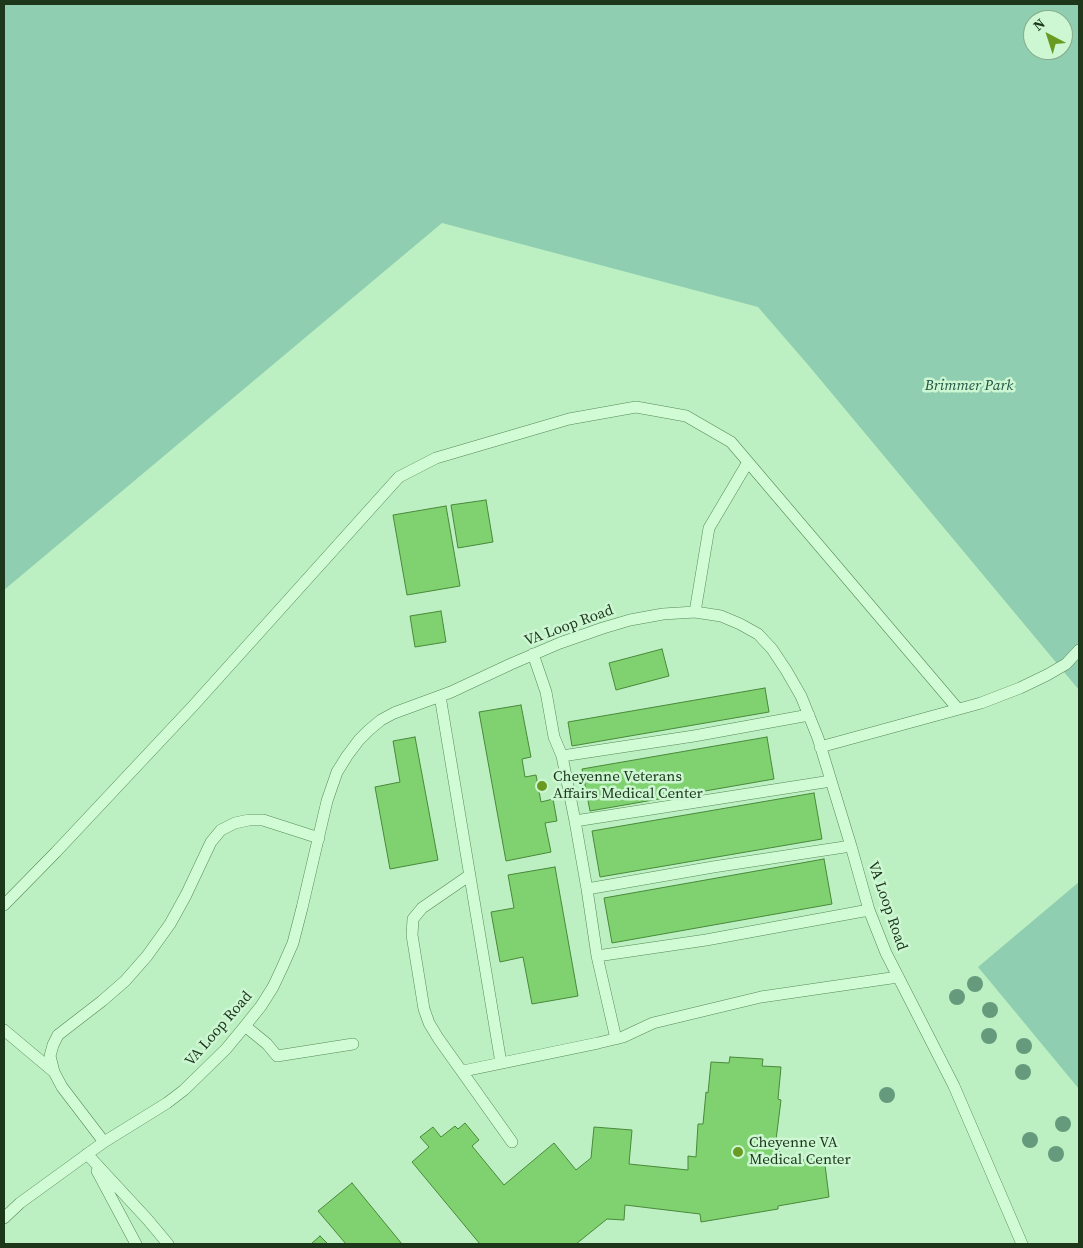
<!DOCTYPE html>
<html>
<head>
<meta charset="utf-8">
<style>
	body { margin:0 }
	#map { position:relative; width:1083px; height:1248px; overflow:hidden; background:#bcf0c2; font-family:"Source Serif 4",serif }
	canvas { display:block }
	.frame { position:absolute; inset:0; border:5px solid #1d371b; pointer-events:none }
	.north { position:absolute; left:1023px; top:10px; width:50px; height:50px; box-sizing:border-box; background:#ccf7d2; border:1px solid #86aa89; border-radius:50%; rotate:320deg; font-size:14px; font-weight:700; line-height:20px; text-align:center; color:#1d371b }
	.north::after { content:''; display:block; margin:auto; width:18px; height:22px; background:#699b22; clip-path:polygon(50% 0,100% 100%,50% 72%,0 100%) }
</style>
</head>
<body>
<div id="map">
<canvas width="1083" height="1248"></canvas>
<div class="frame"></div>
<div class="north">N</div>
</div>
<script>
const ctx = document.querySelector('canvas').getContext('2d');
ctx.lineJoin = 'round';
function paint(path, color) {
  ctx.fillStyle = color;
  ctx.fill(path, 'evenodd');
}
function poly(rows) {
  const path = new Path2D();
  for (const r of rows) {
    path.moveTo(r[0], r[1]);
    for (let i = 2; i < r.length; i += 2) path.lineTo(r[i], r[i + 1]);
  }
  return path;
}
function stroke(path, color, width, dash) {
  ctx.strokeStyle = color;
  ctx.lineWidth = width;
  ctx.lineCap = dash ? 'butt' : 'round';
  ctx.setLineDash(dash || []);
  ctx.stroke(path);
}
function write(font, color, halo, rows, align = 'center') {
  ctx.font = font + ' "Source Serif 4",serif';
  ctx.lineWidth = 5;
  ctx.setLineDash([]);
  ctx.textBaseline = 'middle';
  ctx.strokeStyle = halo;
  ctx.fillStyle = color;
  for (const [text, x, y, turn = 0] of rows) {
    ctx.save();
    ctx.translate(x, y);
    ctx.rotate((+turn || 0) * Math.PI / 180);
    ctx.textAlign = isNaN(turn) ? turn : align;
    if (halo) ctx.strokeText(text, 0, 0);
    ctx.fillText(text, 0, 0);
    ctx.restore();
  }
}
const green = poly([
	[4,4,1079,4,1079,690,809,366,758,307,442,223,4,590],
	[1033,20,1063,20,1063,50,1033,50],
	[1079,882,1079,1089,978,967]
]);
const building = poly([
	[486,500,493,542,458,548,451,505,486,500],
	[446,506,460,586,407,595,393,515,446,506],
	[441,611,446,642,415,647,410,616,441,611],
	[662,649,669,676,616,690,609,663,662,649],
	[765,688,769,712,572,746,568,722,765,688],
	[521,705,531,757,522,759,525,777,536,775,541,802,553,799,557,821,545,823,551,852,506,861,479,712,521,705],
	[415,737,438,860,390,869,375,787,400,782,393,741,415,737],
	[767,737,774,779,590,811,582,769,767,737],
	[814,793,822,839,600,877,592,831,814,793],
	[824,859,832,904,612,943,604,898,824,859],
	[555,867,578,996,532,1004,523,957,500,962,491,912,514,908,508,875,555,867],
	[730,1057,763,1059,762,1066,781,1067,778,1099,781,1100,775,1148,779,1148,782,1163,824,1157,829,1197,778,1206,778,1209,701,1222,700,1214,625,1205,624,1220,607,1219,576,1244,480,1244,412,1162,429,1147,420,1137,433,1127,441,1137,455,1126,458,1129,465,1123,479,1140,472,1146,504,1185,554,1143,576,1170,591,1158,594,1127,632,1130,629,1164,688,1170,688,1156,696,1157,698,1124,703,1124,706,1092,708,1093,711,1062,729,1063,730,1057],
	[352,1183,402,1244,346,1244,318,1211,352,1183],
	[320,1236,328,1244,311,1244,320,1236]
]);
const service = poly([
	[695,612,709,528,748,462],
	[533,654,546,692,554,737,562,756,575,821,587,889,597,956,616,1039],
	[440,696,501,1063],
	[820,747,981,703,1020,688,1047,675,1066,664,1079,650],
	[562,756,694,736,809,715],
	[575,821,831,781],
	[470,875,422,908,413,919,412,935,424,1009,429,1023,438,1038,512,1142],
	[587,889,713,867,851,846],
	[4,905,56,852,193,706,399,477,436,458,569,419,636,407,686,416,731,442,958,709],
	[597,956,706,940,869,910],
	[245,1026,267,1044,277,1056,353,1044],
	[4,1030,54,1072],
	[463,1071,598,1043,623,1037,653,1023,761,997,898,977],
	[104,1142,62,1087,54,1072,50,1056,53,1045,58,1035,102,1001,125,981,147,956,170,924,186,895,211,842,221,830,235,823,249,820,263,820,319,838],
	[87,1154,148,1220,168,1244],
	[97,1171,136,1244],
	[4,1218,20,1203,104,1142,167,1103,184,1090,226,1049,245,1026,261,1006,273,987,282,968,293,943,302,908,327,801,337,772,347,756,359,740,369,730,381,720,394,713,451,692,511,664,560,643,603,628,630,620,663,614,695,612,721,616,740,624,758,634,772,649,786,670,801,696,818,738,851,846,869,910,886,953,954,1086,1022,1244]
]);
const trees = [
	[975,984],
	[957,997],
	[990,1010],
	[989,1036],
	[1024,1046],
	[1023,1072],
	[887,1095],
	[1063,1124],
	[1030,1140],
	[1056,1154]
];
const markers = [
	[542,786,6,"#699b22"],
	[738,1152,6,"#699b22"]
];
const parkNames = [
	["Brimmer Park",969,386]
];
const streetNames = [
	["VA Loop Road",569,626,-20],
	["VA Loop Road",887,906,71],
	["VA Loop Road",219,1029,-49]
];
const poiNames = [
	["Cheyenne Veterans",553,777],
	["Affairs Medical Center",553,794],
	["Cheyenne VA",749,1143],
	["Medical Center",749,1160]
];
paint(green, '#90ceb1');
paint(building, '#80d170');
stroke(building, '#488939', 1);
stroke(service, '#578955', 12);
stroke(service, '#d0fbd5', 11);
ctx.fillStyle = '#669a7c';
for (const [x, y] of trees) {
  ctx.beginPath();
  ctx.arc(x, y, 8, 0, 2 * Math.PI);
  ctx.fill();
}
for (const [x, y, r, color] of markers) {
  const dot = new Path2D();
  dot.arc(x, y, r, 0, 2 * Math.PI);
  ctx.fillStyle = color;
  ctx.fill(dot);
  stroke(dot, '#ccf7d2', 2);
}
write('italic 15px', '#205443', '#ccf7d2', parkNames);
write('15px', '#1d371b', '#ccf7d2', streetNames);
write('15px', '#1d371b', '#ccf7d2', poiNames, 'left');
</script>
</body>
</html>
